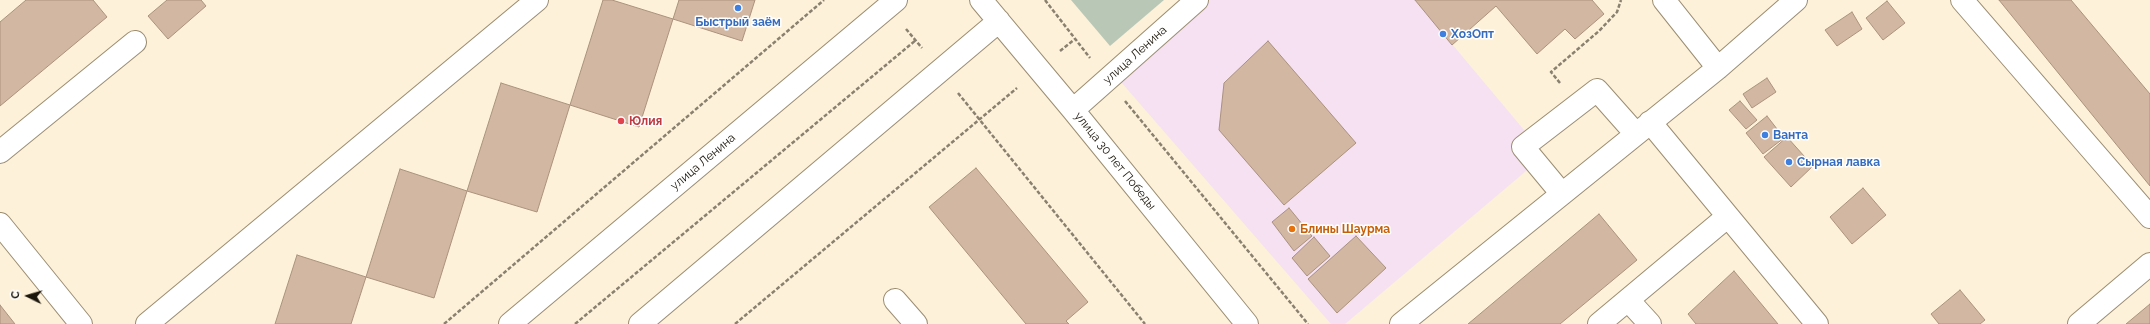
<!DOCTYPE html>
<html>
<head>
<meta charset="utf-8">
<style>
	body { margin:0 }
	#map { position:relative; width:2150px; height:324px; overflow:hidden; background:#fdf1d9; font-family:Raleway,sans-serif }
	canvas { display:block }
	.north { position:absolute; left:8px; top:276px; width:40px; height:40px; -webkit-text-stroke:3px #fff; paint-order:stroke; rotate:275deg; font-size:11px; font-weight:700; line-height:16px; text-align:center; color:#1b160b }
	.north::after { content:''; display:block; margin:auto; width:14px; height:18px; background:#1b160b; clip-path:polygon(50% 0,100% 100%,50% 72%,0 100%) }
</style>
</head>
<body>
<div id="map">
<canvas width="2150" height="324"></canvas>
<div class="north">С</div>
</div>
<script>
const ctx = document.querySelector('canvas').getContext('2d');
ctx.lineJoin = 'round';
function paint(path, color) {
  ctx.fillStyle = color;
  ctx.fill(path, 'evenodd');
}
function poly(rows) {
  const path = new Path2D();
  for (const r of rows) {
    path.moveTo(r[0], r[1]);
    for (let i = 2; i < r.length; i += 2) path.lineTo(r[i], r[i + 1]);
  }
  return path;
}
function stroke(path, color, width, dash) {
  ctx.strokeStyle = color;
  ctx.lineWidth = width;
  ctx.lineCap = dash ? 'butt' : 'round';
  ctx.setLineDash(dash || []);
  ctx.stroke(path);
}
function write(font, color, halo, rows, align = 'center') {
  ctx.font = font + ' Raleway,sans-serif';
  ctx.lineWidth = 3;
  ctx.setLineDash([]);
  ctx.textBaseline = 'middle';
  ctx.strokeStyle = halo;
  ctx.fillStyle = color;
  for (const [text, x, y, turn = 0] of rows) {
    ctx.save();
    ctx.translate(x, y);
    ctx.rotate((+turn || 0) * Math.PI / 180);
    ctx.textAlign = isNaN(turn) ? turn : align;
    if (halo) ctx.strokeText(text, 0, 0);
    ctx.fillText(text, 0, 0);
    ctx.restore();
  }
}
const commercial = poly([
	[1186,0,1415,0,1545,155,1345,324,1331,324,1108,67]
]);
const green = poly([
	[1071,0,1164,0,1110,46]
]);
const building = poly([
	[26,0,93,0,107,17,0,106,0,22,26,0],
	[167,0,201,0,206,6,168,39,148,16,167,0],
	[603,0,612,0,673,19,639,127,570,105,603,0],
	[679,0,755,0,742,41,673,19,679,0],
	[1415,0,1592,0,1604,14,1575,39,1565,29,1537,54,1496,6,1452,45,1415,0],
	[1999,0,2071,0,2150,94,2150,186,1999,0],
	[1887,1,1905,23,1883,40,1866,18,1887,1],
	[1852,12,1862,29,1837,46,1825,30,1852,12],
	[1268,41,1356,143,1284,205,1219,130,1224,83,1268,41],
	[1767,78,1776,92,1752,108,1743,94,1767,78],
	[501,83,570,105,537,212,467,191,501,83],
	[1740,101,1757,120,1746,129,1729,110,1740,101],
	[1767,116,1784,138,1763,154,1746,133,1767,116],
	[1787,137,1813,166,1791,187,1764,157,1787,137],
	[976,168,1088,302,1066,321,1069,324,1026,324,929,207,976,168],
	[400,169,467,191,434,298,366,277,400,169],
	[1863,188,1886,215,1852,244,1830,217,1863,188],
	[1289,208,1312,236,1294,251,1272,222,1289,208],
	[1599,214,1637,260,1560,324,1468,324,1599,214],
	[1356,236,1386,268,1337,313,1308,279,1356,236],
	[1314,237,1330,256,1307,276,1292,258,1314,237],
	[297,255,366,277,351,324,275,324,297,255],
	[1734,271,1778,324,1696,324,1688,314,1734,271],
	[1960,290,1985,320,1980,324,1939,324,1931,314,1960,290],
	[2150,304,2150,324,2126,324,2150,304],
	[0,305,15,324,0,324,0,305]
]);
const path = poly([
	[1045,0,1090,58],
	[906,29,922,48],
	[1060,51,1075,39],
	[1560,83,1551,72,1599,31,1617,12,1621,0],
	[958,93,1145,324],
	[1125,101,1308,324],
	[444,324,824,0],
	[575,324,916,40],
	[735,324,1017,88]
]);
const minor = poly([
	[981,0,1073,110,1247,324],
	[1664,0,1718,68],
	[1962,0,2150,217],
	[1073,110,1197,0],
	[1650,122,1817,324],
	[0,152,135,42],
	[1562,194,1523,147,1597,90,1636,134],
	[0,224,81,324],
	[895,300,916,324],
	[1628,300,1650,324],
	[147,324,537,0],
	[510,324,896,0],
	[640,324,999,21],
	[1401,324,1718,68,1796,0],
	[1599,324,1727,217],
	[2079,324,2150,264]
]);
const markers = [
	[738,8,4,"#3f7fe0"],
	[1443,34,4,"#3f7fe0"],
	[621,121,4,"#e0444e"],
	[1765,135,4,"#3f7fe0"],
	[1789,162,4,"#3f7fe0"],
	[1292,229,4,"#e8710a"]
];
const shopNames = [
	["Быстрый заём",738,22,"center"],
	["ХозОпт",1451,34],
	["Ванта",1773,135],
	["Сырная лавка",1797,162]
];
const streetNames = [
	["улица Ленина",1135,55,-42],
	["улица 30 лет Победы",1115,161,51],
	["улица Ленина",703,162,-40]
];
const healthNames = [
	["Юлия",629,121]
];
const foodNames = [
	["Блины Шаурма",1300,229]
];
paint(commercial, '#f5e1f2');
paint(green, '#b9c8b6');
paint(building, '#d2b8a2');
stroke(building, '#ab927e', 1);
stroke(minor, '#9b8d72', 24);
stroke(path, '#89806f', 2.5, [4, 2]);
stroke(minor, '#fff', 22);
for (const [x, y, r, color] of markers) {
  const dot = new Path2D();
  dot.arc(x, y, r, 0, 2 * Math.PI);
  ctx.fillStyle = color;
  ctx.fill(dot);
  stroke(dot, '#fff', 1.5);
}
write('bold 12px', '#366cbe', '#fff', shopNames, 'left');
write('12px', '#1b160b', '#fff', streetNames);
write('bold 12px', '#be3a42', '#fff', healthNames, 'left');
write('bold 12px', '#c56008', '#fff', foodNames, 'left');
</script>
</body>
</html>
